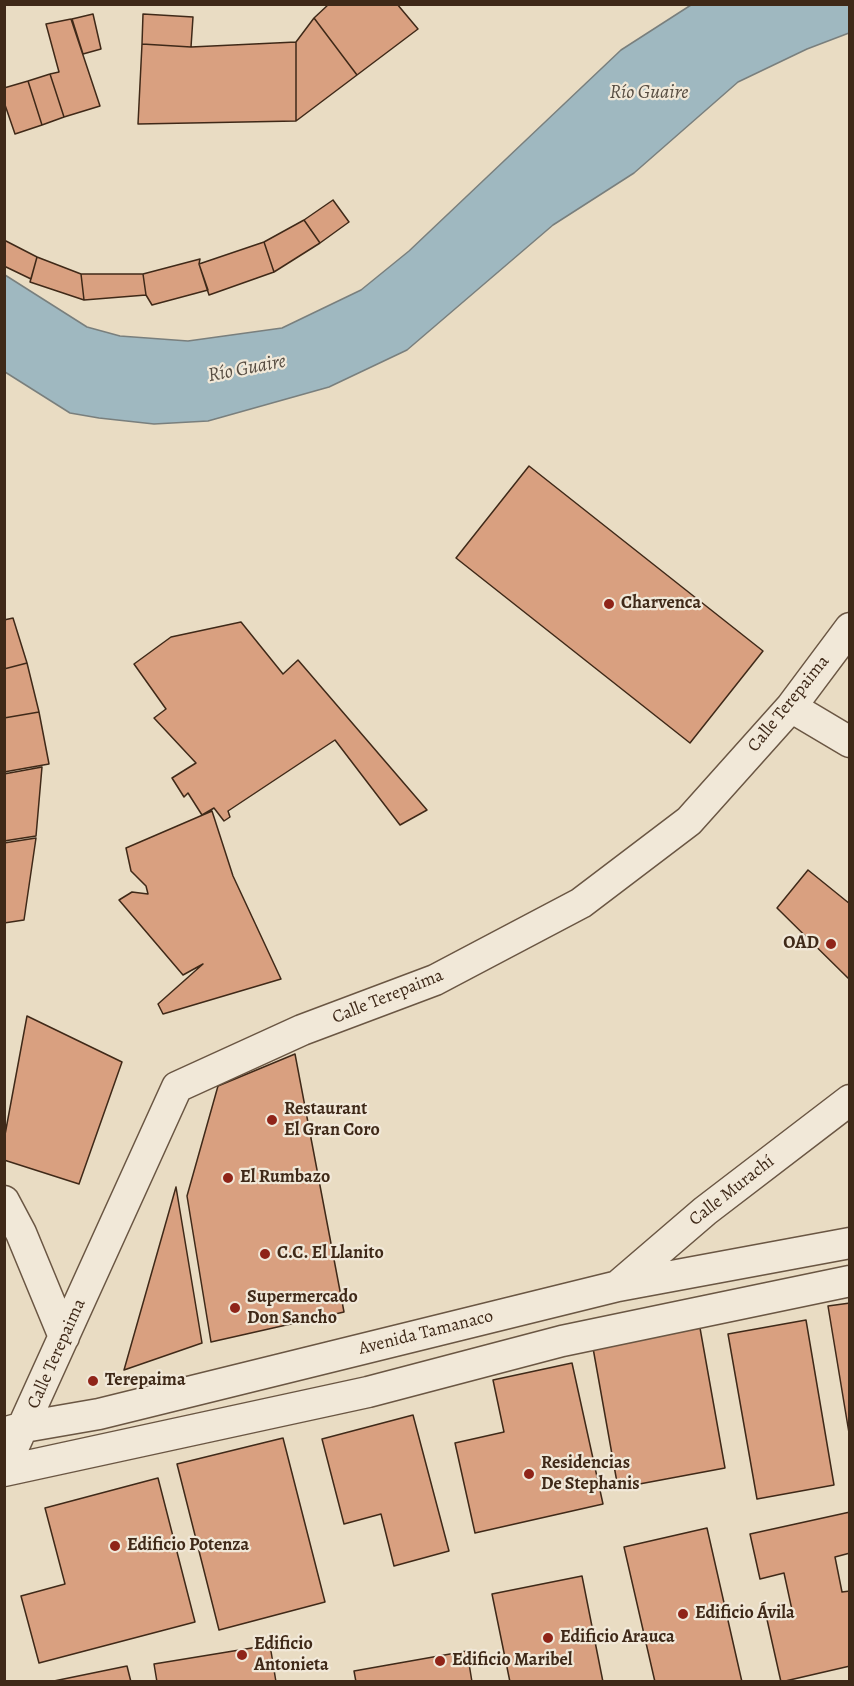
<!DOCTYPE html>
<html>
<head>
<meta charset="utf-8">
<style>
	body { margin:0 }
	#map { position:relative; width:854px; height:1686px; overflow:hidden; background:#e9dcc3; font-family:Alegreya,serif }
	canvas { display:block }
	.frame { position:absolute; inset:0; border:6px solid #3f2918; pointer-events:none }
</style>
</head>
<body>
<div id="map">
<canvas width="854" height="1686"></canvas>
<div class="frame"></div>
</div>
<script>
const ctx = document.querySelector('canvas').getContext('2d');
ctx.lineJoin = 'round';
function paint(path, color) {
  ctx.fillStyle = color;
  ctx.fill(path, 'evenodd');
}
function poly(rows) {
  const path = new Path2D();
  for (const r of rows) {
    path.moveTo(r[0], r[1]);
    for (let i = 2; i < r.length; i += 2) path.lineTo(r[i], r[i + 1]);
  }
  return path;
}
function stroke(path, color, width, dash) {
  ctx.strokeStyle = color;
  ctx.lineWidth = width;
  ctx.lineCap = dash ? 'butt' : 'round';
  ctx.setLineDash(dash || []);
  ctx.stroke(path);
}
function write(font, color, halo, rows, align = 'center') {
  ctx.font = font + ' Alegreya,serif';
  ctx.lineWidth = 4.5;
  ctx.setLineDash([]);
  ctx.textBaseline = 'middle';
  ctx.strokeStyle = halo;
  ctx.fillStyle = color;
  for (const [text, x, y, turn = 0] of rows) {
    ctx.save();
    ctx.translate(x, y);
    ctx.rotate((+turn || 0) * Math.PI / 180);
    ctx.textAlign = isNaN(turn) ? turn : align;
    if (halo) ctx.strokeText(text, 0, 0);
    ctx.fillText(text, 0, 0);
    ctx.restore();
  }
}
const water = poly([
	[691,5,849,5,849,33,807,49,738,82,634,173,553,225,407,350,329,387,208,421,154,424,99,418,70,413,5,372,5,275,87,327,120,336,188,341,282,328,361,290,409,251,621,50,691,5]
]);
const building = poly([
	[329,4,397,4,418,29,357,75,314,18,329,4],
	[93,14,101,49,83,54,72,19,93,14],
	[143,14,193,17,191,47,142,44,143,14],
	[314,18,357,75,296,121,296,42,314,18],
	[71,19,100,106,64,117,50,74,59,72,46,24,71,19],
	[296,42,296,121,138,124,142,44,191,47,296,42],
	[50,74,64,117,42,125,28,81,50,74],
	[28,81,42,125,15,134,4,102,4,88,28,81],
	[333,200,349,222,320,243,304,220,333,200],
	[304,220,320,243,274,272,264,242,304,220],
	[4,240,37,257,31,279,4,266,4,240],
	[264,242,274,272,209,295,199,264,264,242],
	[37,257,81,274,84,300,30,282,37,257],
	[200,259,199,264,208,290,152,305,146,295,143,274,200,259],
	[81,274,143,274,146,295,84,300,81,274],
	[529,466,763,651,690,743,456,558,529,466],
	[13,618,27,663,4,669,4,620,13,618],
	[241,622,283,674,298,660,427,810,400,825,335,740,228,811,230,817,224,821,214,808,202,815,188,793,184,797,172,778,196,763,154,718,166,709,134,664,171,637,241,622],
	[27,663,39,712,4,718,4,669,27,663],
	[39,712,49,764,4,772,4,718,39,712],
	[42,767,36,836,4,841,4,774,42,767],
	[212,811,233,876,281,979,163,1014,158,1004,203,964,183,975,119,900,132,892,148,894,146,886,131,871,126,848,212,811],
	[36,838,24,920,4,923,4,843,36,838],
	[808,870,850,904,850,980,777,908,808,870],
	[27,1016,122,1062,79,1184,4,1160,4,1140,27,1016],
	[295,1054,344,1312,211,1342,187,1196,218,1086,295,1054],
	[176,1187,202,1343,124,1370,176,1187],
	[850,1303,850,1439,828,1306,850,1303],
	[806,1320,834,1485,757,1499,728,1334,806,1320],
	[700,1328,725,1468,618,1488,593,1348,700,1328],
	[572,1363,603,1504,475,1533,455,1443,504,1432,493,1380,572,1363],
	[413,1415,449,1551,394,1566,381,1514,344,1524,322,1439,413,1415],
	[283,1438,325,1602,219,1630,177,1464,283,1438],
	[158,1478,195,1622,39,1663,21,1596,65,1584,45,1508,158,1478],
	[850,1512,850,1553,835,1557,842,1592,850,1591,850,1666,781,1682,766,1615,792,1610,784,1573,760,1579,750,1534,850,1512],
	[707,1528,742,1682,655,1682,624,1547,707,1528],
	[582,1576,603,1682,510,1682,492,1594,582,1576],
	[270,1645,276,1682,157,1682,154,1664,270,1645],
	[467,1651,472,1682,356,1682,354,1671,467,1651],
	[127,1666,131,1682,49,1682,127,1666]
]);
const minor = poly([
	[791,707,850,742],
	[4,1201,21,1233,64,1337],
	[620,1284,705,1211,850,1100],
	[10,1431,24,1427,99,1414,618,1286,850,1243],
	[4,1468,177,1087,302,1030,435,980,581,903,689,821,791,707,850,628],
	[4,1471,368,1392,562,1341,850,1281]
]);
const markers = [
	[609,604,6,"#8f2418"],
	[831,944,6,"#8f2418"],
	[272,1120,6,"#8f2418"],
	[228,1178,6,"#8f2418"],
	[265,1254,6,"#8f2418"],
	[235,1308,6,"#8f2418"],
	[93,1381,6,"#8f2418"],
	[529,1474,6,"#8f2418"],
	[115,1546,6,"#8f2418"],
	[683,1614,6,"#8f2418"],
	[548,1638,6,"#8f2418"],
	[242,1655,6,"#8f2418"],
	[440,1661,6,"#8f2418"]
];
const poiNames = [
	["Charvenca",621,604],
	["OAD",819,944,"right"],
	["Restaurant",284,1110],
	["El Gran Coro",284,1131],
	["El Rumbazo",240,1178],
	["C.C. El Llanito",277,1254],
	["Supermercado",247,1298],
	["Don Sancho",247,1319],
	["Terepaima",105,1381],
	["Residencias",541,1464],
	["De Stephanis",541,1485],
	["Edificio Potenza",127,1546],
	["Edificio Ávila",695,1614],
	["Edificio Arauca",560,1638],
	["Edificio",254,1645],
	["Antonieta",254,1666],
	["Edificio Maribel",452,1661]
];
const streetNames = [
	["Calle Terepaima",789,704,-51],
	["Calle Terepaima",388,997,-22],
	["Calle Murachí",732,1191,-38],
	["Avenida Tamanaco",426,1333,-14],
	["Calle Terepaima",57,1354,-66]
];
const waterNames = [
	["Río Guaire",649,93],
	["Río Guaire",247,369,-11]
];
paint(water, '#9fb8c0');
stroke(water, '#797f7d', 1.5);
paint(building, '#d9a080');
stroke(building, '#3f2918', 1.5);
stroke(minor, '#6a5643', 33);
stroke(minor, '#f1e8d8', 30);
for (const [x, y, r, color] of markers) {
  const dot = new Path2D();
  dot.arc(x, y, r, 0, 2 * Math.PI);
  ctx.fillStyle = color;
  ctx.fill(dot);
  stroke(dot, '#f1e8d8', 2);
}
write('bold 18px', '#3f2918', '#f1e8d8', poiNames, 'left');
write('18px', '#3f2918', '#f1e8d8', streetNames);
write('italic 20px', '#574d42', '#f1e8d8', waterNames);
</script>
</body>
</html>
